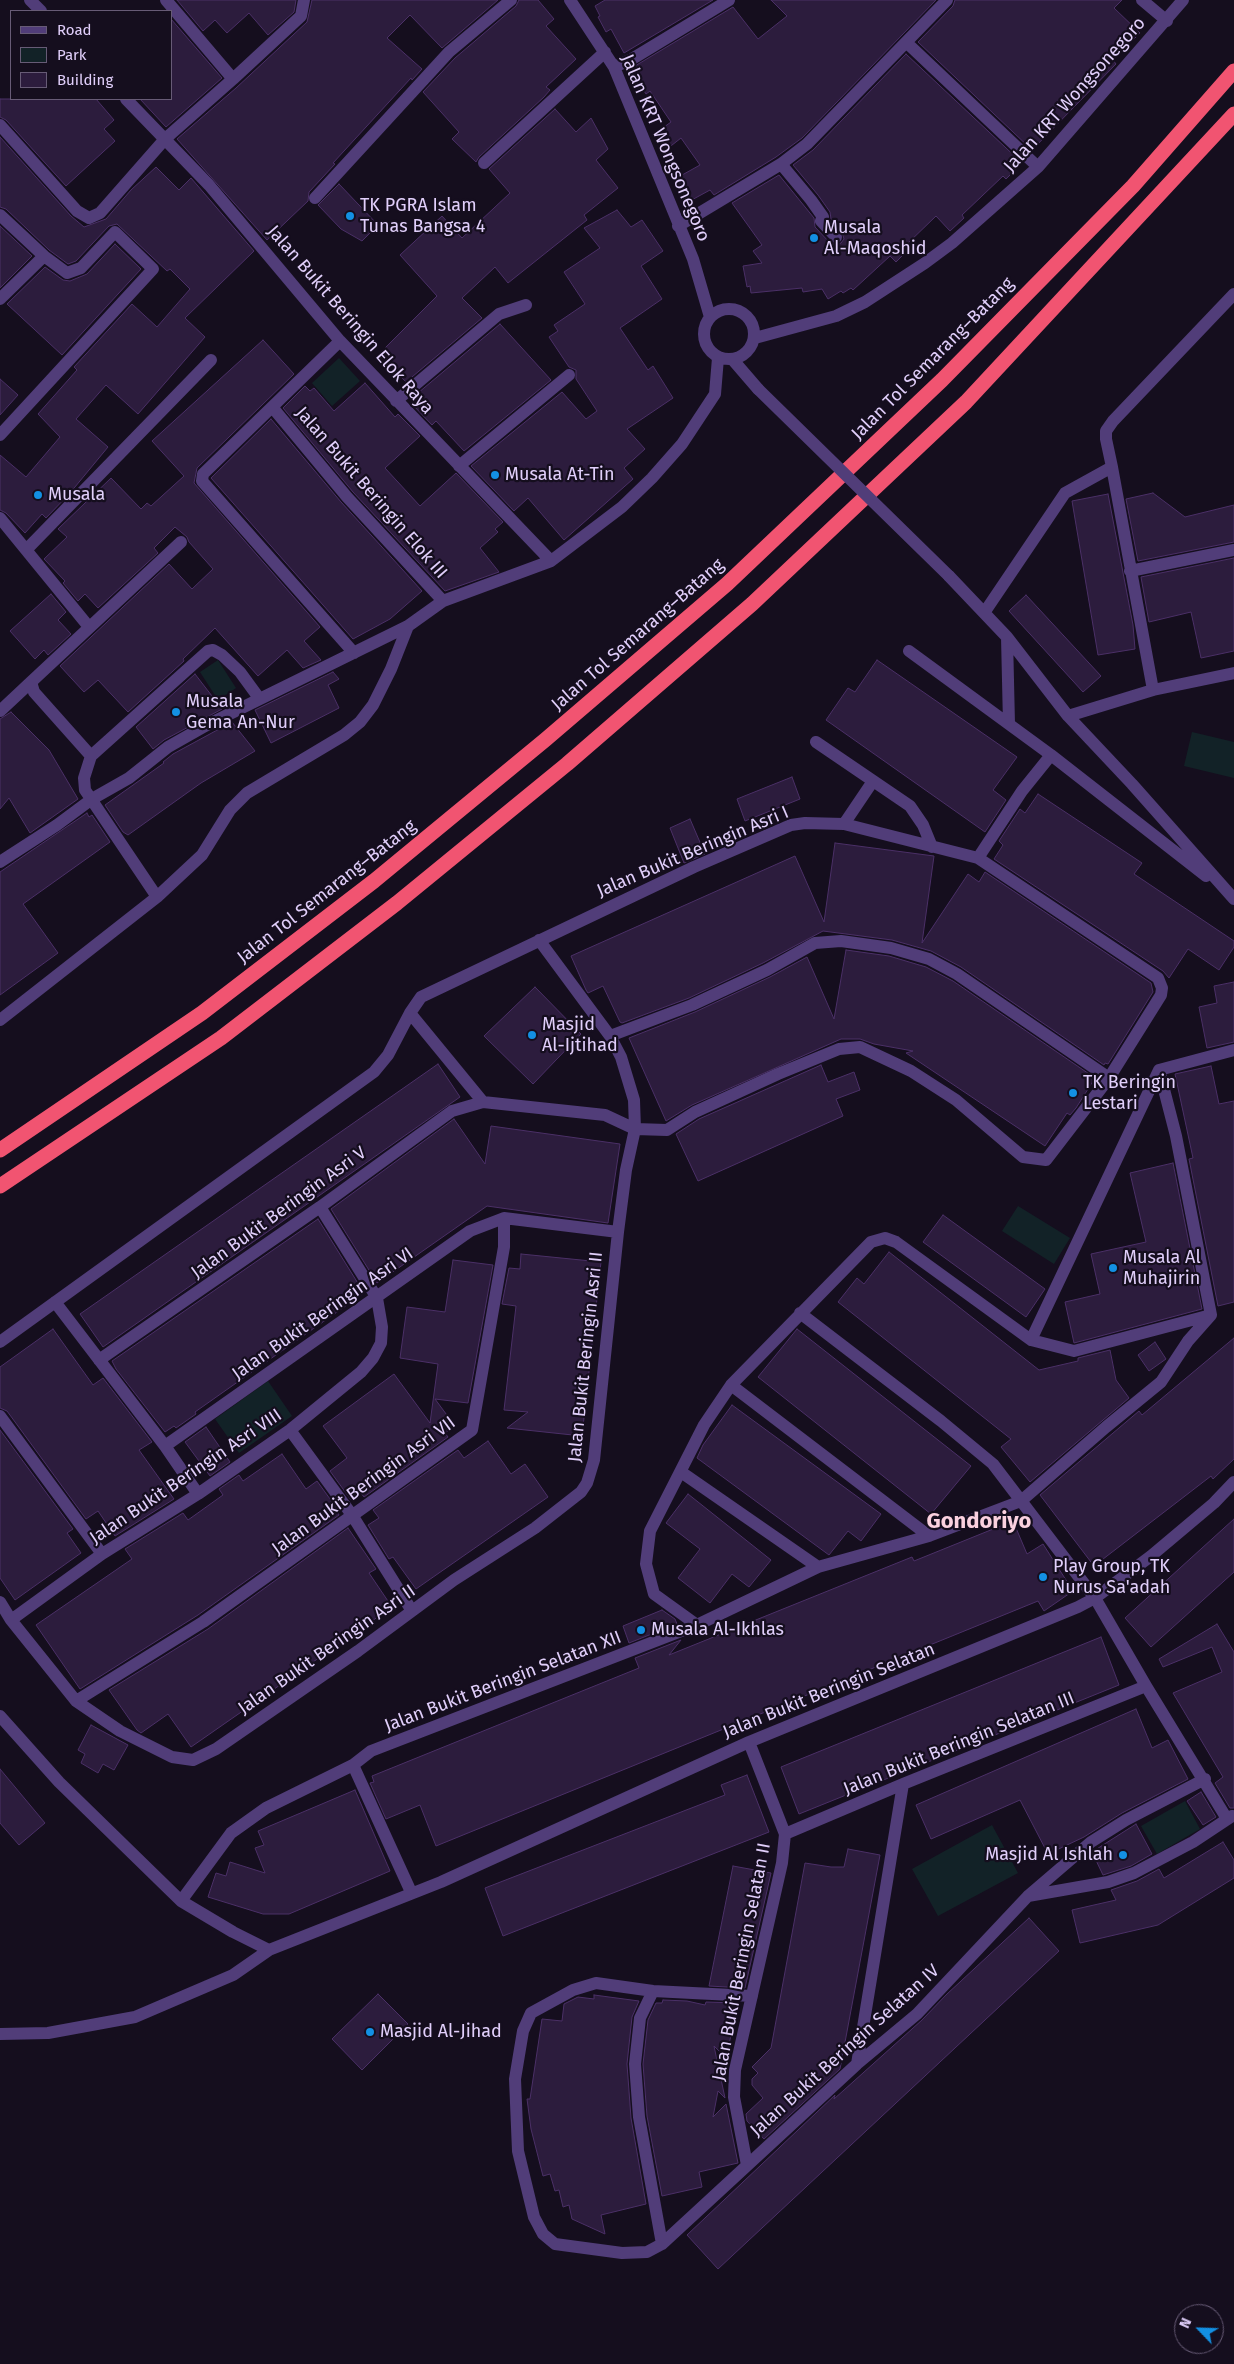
<!DOCTYPE html>
<html>
<head>
<meta charset="utf-8">
<style>
	body { margin:0 }
	#map { position:relative; width:1234px; height:2364px; overflow:hidden; background:#150e1e; font-family:"Fira Sans",sans-serif }
	canvas { display:block }
	.legend { position:absolute; left:10px; top:10px; width:162px; height:90px; box-sizing:border-box; background:#150e1e; border:1px solid #675b76; margin:0; padding:6px 9px; list-style:none; font-size:15px; color:#e1cffb }
	.legend li { display:flex; align-items:center; gap:10px; height:25px }
	.legend b { width:25px; border:1px solid #675b76 }
	.north { position:absolute; left:1174px; top:2304px; width:50px; height:50px; box-sizing:border-box; background:#150e1e; border:1px solid #675b76; border-radius:50%; rotate:294deg; font-size:14px; font-weight:700; line-height:20px; text-align:center; color:#e1cffb }
	.north::after { content:''; display:block; margin:auto; width:18px; height:22px; background:#1390e3; clip-path:polygon(50% 0,100% 100%,50% 72%,0 100%) }
</style>
</head>
<body>
<div id="map">
<canvas width="1234" height="2364"></canvas>
<ul class="legend">
<li><b style="height:6px;background:#513d79"></b>Road</li>
<li><b style="height:14px;background:#122227"></b>Park</li>
<li><b style="height:14px;background:#2c1c3d"></b>Building</li>
</ul>
<div class="north">N</div>
</div>
<script>
const ctx = document.querySelector('canvas').getContext('2d');
ctx.lineJoin = 'round';
function paint(path, color) {
  ctx.fillStyle = color;
  ctx.fill(path, 'evenodd');
}
function poly(rows) {
  const path = new Path2D();
  for (const r of rows) {
    if (r.length === 3) {
      path.moveTo(r[0] + r[2], r[1]);
      path.arc(r[0], r[1], r[2], 0, 2 * Math.PI);
      continue;
    }
    path.moveTo(r[0], r[1]);
    for (let i = 2; i < r.length; i += 2) path.lineTo(r[i], r[i + 1]);
  }
  return path;
}
function stroke(path, color, width, dash) {
  ctx.strokeStyle = color;
  ctx.lineWidth = width;
  ctx.lineCap = dash ? 'butt' : 'round';
  ctx.setLineDash(dash || []);
  ctx.stroke(path);
}
function write(font, color, halo, rows, align = 'center') {
  ctx.font = font + ' "Fira Sans",sans-serif';
  ctx.lineWidth = 4.5;
  ctx.setLineDash([]);
  ctx.textBaseline = 'middle';
  ctx.strokeStyle = halo;
  ctx.fillStyle = color;
  for (const [text, x, y, turn = 0] of rows) {
    ctx.save();
    ctx.translate(x, y);
    ctx.rotate((+turn || 0) * Math.PI / 180);
    ctx.textAlign = isNaN(turn) ? turn : align;
    if (halo) ctx.strokeText(text, 0, 0);
    ctx.fillText(text, 0, 0);
    ctx.restore();
  }
}
const green = poly([
	[339,358,360,381,332,406,312,383],
	[218,660,236,688,218,700,200,672],
	[1192,732,1234,742,1234,778,1184,766],
	[1018,1206,1070,1238,1054,1264,1002,1231],
	[268,1381,292,1416,239,1453,215,1419],
	[1185,1801,1200,1829,1157,1854,1141,1826],
	[992,1825,1018,1873,938,1916,912,1869]
]);
const building = poly([
	[177,0,296,0,294,12,268,35,249,13,227,33,215,20,203,31,177,0],
	[312,0,498,0,442,48,410,15,387,38,422,69,412,80,411,78,333,163,335,164,309,192,308,201,267,240,177,139,236,88,307,22,312,0],
	[519,0,538,0,554,19,546,26,576,59,546,87,550,90,544,97,479,157,476,162,452,139,459,132,423,92,455,58,516,6,519,0],
	[605,0,713,0,624,53,611,29,606,32,598,17,600,16,595,6,605,0],
	[771,0,936,0,802,138,776,157,714,195,710,190,688,202,675,179,700,165,681,138,667,149,656,133,671,122,650,91,646,94,630,69,733,7,758,39,787,16,771,0],
	[955,0,1122,0,1114,8,1140,33,1113,60,1116,64,1032,150,918,42,953,6,955,0],
	[171,19,222,78,166,127,140,99,171,99,171,19],
	[906,54,1022,163,1006,179,1003,176,962,215,964,218,950,231,936,216,904,247,907,251,896,262,890,256,853,290,851,288,843,293,841,291,828,299,822,289,803,292,802,288,751,293,750,286,747,287,743,266,762,263,753,251,762,245,732,203,779,175,814,218,815,227,830,243,837,245,841,243,844,239,842,232,831,219,830,212,818,195,793,165,813,150,906,54],
	[0,99,96,99,114,120,104,129,115,141,66,186,6,120,0,117,0,99],
	[555,109,576,132,591,118,608,149,596,160,618,188,584,215,587,220,508,283,495,267,462,298,482,318,406,382,379,354,437,296,400,255,442,216,462,238,510,193,489,169,555,109],
	[0,137,71,216,84,227,106,219,131,190,156,167,179,190,191,178,254,251,185,318,205,337,138,414,106,385,76,419,108,447,70,493,46,518,42,514,25,533,6,513,0,510,0,455,26,477,60,437,38,414,77,370,74,367,132,304,157,327,190,289,170,269,167,271,117,224,109,226,76,261,68,264,49,250,6,209,0,207,0,137],
	[339,184,378,225,362,241,341,229,318,205,339,184],
	[617,210,631,227,642,220,663,251,641,266,662,299,620,328,648,370,653,366,673,398,627,429,645,449,624,468,633,479,564,540,528,498,514,511,471,466,562,392,586,419,597,411,576,379,576,370,569,367,549,337,558,331,554,325,585,304,564,272,600,248,584,228,617,210],
	[0,226,32,256,0,288,0,226],
	[115,244,141,269,62,355,7,304,45,267,63,280,70,281,87,274,115,244],
	[500,324,551,380,464,451,436,421,432,425,411,403,419,395,418,393,500,324],
	[263,340,294,374,197,468,194,483,320,627,304,641,321,660,303,668,287,650,258,676,215,628,183,659,184,661,128,712,98,680,84,692,60,666,169,564,192,589,213,569,189,542,187,537,175,527,154,548,158,553,98,608,85,594,78,601,63,583,65,581,44,559,67,537,58,529,111,478,141,509,147,503,151,506,184,476,152,441,263,340],
	[0,379,18,395,0,415,0,379],
	[365,383,395,417,398,414,420,436,385,468,420,506,456,473,503,522,495,529,498,532,480,548,499,572,445,591,353,492,283,408,305,386,310,391,314,388,334,411,365,383],
	[271,419,341,502,422,591,390,619,353,639,211,478,271,419],
	[1153,493,1185,517,1234,505,1234,542,1138,561,1126,499,1153,493],
	[1108,494,1133,625,1135,649,1098,655,1072,501,1108,494],
	[1234,558,1234,651,1201,658,1191,612,1149,622,1141,577,1234,558],
	[51,594,66,612,58,620,71,634,48,655,44,650,35,659,10,631,51,594],
	[1026,595,1101,676,1083,692,1009,611,1026,595],
	[877,660,1017,757,993,790,1006,800,985,832,826,720,848,688,855,692,877,660],
	[333,672,339,679,328,685,339,708,271,743,255,710,333,672],
	[195,674,222,709,164,740,153,749,136,727,195,674],
	[11,712,49,750,78,799,30,833,9,798,0,809,0,719,11,712],
	[232,722,255,751,201,783,128,835,123,832,105,805,164,763,163,762,173,754,232,722],
	[792,777,800,799,745,821,737,799,792,777],
	[1038,794,1142,863,1134,874,1234,941,1234,947,1219,970,1188,949,1169,978,1163,971,994,859,1003,845,999,841,1020,809,1025,813,1038,794],
	[87,813,89,817,92,815,110,842,23,904,58,953,0,995,0,872,87,813],
	[690,819,705,854,684,863,670,828,690,819],
	[835,843,934,856,922,943,968,874,979,882,985,872,1151,983,1153,992,1108,1064,1105,1063,1104,1065,961,967,931,951,892,940,823,931,763,963,689,998,622,1023,620,1022,603,986,588,993,586,990,571,956,795,856,824,922,835,843],
	[846,950,889,956,926,967,953,981,1095,1078,1076,1108,1070,1115,1067,1113,1045,1146,906,1053,913,1051,874,1044,860,1039,841,1039,692,1105,666,1121,629,1038,695,1012,770,977,807,957,834,1019,846,950],
	[1234,982,1234,1042,1207,1048,1199,1007,1217,1003,1214,986,1234,982],
	[535,987,581,1034,533,1084,484,1036,535,987],
	[438,1064,460,1097,103,1347,80,1314,438,1064],
	[821,1065,828,1082,854,1072,860,1090,836,1099,843,1116,698,1181,676,1134,699,1119,821,1065],
	[1211,1066,1219,1104,1234,1101,1234,1302,1218,1306,1189,1159,1193,1158,1175,1074,1211,1066],
	[454,1119,485,1164,491,1126,620,1144,608,1223,487,1206,377,1283,331,1209,454,1119],
	[1173,1163,1202,1309,1074,1343,1065,1302,1100,1294,1091,1254,1146,1242,1130,1173,1173,1163],
	[943,1215,1045,1289,1026,1317,923,1242,943,1215],
	[318,1219,364,1293,195,1412,196,1414,176,1428,174,1426,165,1432,116,1369,112,1361,318,1219],
	[889,1252,1039,1370,1078,1361,1078,1358,1110,1350,1116,1380,1129,1398,1030,1482,1001,1447,1011,1439,838,1302,857,1278,864,1284,889,1252],
	[521,1254,601,1262,582,1436,507,1428,528,1412,504,1410,516,1306,502,1304,509,1268,520,1269,521,1254],
	[453,1260,493,1265,468,1403,435,1399,455,1426,445,1433,448,1437,364,1497,361,1493,351,1500,330,1471,347,1458,323,1426,394,1374,430,1423,438,1364,400,1358,407,1307,445,1312,453,1260],
	[53,1329,93,1385,103,1378,152,1442,139,1450,174,1499,115,1536,98,1511,86,1519,7,1411,0,1408,0,1367,53,1329],
	[797,1329,971,1466,931,1514,758,1377,797,1329],
	[1234,1338,1234,1459,1213,1479,1211,1476,1094,1566,1040,1495,1139,1411,1142,1415,1234,1338],
	[1155,1342,1166,1359,1149,1371,1138,1355,1155,1342],
	[732,1405,881,1514,861,1541,848,1531,829,1555,697,1458,703,1445,732,1405],
	[206,1427,230,1462,210,1476,185,1442,206,1427],
	[0,1430,73,1529,67,1533,81,1553,15,1600,0,1578,0,1430],
	[488,1441,511,1474,525,1464,548,1497,416,1589,393,1557,389,1559,368,1525,379,1518,373,1510,458,1450,464,1458,488,1441],
	[282,1454,306,1489,317,1481,338,1510,337,1511,339,1515,198,1615,80,1689,36,1625,132,1559,125,1549,183,1513,188,1520,223,1495,219,1489,239,1475,243,1481,282,1454],
	[688,1494,771,1560,749,1587,732,1574,710,1603,678,1578,700,1549,666,1523,688,1494],
	[1234,1519,1234,1572,1151,1647,1125,1618,1234,1519],
	[1013,1521,1027,1554,1043,1544,1073,1591,1044,1611,1038,1601,436,1846,420,1805,386,1819,370,1783,374,1782,372,1776,639,1668,635,1658,681,1640,669,1655,912,1557,914,1561,1013,1521],
	[348,1528,376,1569,369,1573,392,1607,191,1747,168,1714,141,1733,137,1730,109,1690,208,1629,348,1528],
	[662,1610,675,1619,677,1624,629,1643,623,1626,662,1610],
	[1217,1624,1234,1652,1234,1808,1230,1808,1215,1783,1223,1777,1173,1693,1222,1672,1212,1647,1163,1667,1159,1659,1217,1624],
	[1101,1637,1119,1685,799,1814,781,1767,1101,1637],
	[1136,1709,1152,1748,1168,1740,1188,1779,1122,1813,1084,1837,1048,1854,1020,1800,931,1839,916,1805,1136,1709],
	[91,1725,128,1745,114,1770,103,1764,98,1773,81,1763,85,1754,78,1750,91,1725],
	[0,1769,45,1823,19,1845,0,1823,0,1769],
	[747,1775,769,1832,503,1936,485,1888,725,1795,721,1785,747,1775],
	[355,1790,390,1871,289,1914,263,1914,208,1897,216,1873,226,1876,230,1862,265,1873,255,1848,264,1845,258,1831,355,1790],
	[1201,1792,1216,1817,1203,1825,1187,1801,1201,1792],
	[1136,1824,1152,1854,1131,1866,1103,1875,1092,1852,1136,1824],
	[1223,1842,1234,1860,1234,1878,1158,1925,1080,1943,1072,1910,1116,1900,1111,1890,1137,1881,1159,1869,1164,1878,1223,1842],
	[848,1849,880,1855,840,2069,764,2139,747,2121,746,2114,763,2098,752,2085,752,2079,758,2073,752,2067,771,2048,805,1863,831,1867,844,1867,848,1849],
	[733,1866,771,1873,745,1988,709,1986,733,1866],
	[1029,1918,1059,1951,718,2269,687,2235,835,2095,834,2099,922,2020,947,1994,1029,1918],
	[378,1994,408,2024,362,2070,332,2039,378,1994],
	[594,1995,639,2001,632,2017,627,2064,631,2118,646,2204,601,2215,605,2234,572,2219,569,2205,563,2207,559,2190,555,2191,550,2174,543,2176,531,2129,527,2099,530,2099,542,2019,562,2021,564,2004,578,1997,594,1999,594,1995],
	[663,2000,687,2001,705,2005,706,2002,738,2003,726,2058,714,2046,725,2098,718,2091,713,2117,726,2104,738,2163,699,2172,702,2187,662,2196,647,2116,643,2064,648,2020,656,2003,662,2003,663,2000]
]);
const minor = poly([
	[30,0,41,11],
	[166,0,233,79],
	[570,0,614,67,693,259,710,317],
	[1142,0,1167,21],
	[907,43,1038,167],
	[614,67,632,59,729,0],
	[126,99,209,185,340,341,551,561],
	[0,125,77,211,89,218,100,213,165,139,233,79,301,16,304,0],
	[484,163,605,52],
	[781,164,811,200,823,217,821,221,836,237],
	[315,198,449,52,511,0],
	[0,215,44,256],
	[678,226,781,164,807,144,947,0],
	[0,299,44,256,67,273,81,268,115,232,153,269,0,435],
	[729,334,25],
	[755,338,836,316,865,302,925,263,952,243,1038,167,1183,0],
	[340,341,203,474,202,481,354,653],
	[733,360,758,389],
	[396,401,499,314,526,305],
	[273,408,347,497,443,601],
	[459,466,569,375],
	[1112,467,1153,690],
	[0,518,89,627],
	[26,550,211,360],
	[1130,571,1234,550],
	[949,576,1007,637,1068,716,1132,784,1234,899],
	[984,613,1065,493,1112,467,1106,439,1106,431,1113,421,1234,294],
	[1007,637,1009,724],
	[909,651,1051,755,1206,876],
	[0,711,31,682],
	[1068,716,1153,690,1234,673],
	[816,742,910,806,923,825,932,847],
	[91,756,208,651,213,650,222,655,240,672,259,698],
	[844,824,873,781],
	[978,858,1022,791,1051,755],
	[0,862,57,825,92,799,129,778,168,747,205,726,408,626,443,601,551,561,622,507,652,478,682,444,715,394,718,358],
	[157,897,85,790,84,778,91,756,34,692,31,682,181,542],
	[410,1013,483,1102,605,1115,635,1129,667,1130,695,1112,778,1074,839,1049,860,1047,911,1071,956,1100,1023,1157,1046,1160,1109,1078,957,974,929,959,891,948,841,941,815,943,767,970,692,1005,610,1036],
	[0,1020,157,897,202,855,230,810,247,793,344,735,360,722,373,705,391,669,408,626],
	[1159,1070,1234,1050],
	[55,1302,165,1446,198,1494],
	[800,1313,941,1421,993,1464,1095,1598,1146,1686,1227,1819],
	[1031,1340,1159,1070],
	[0,1342,374,1072,388,1055,410,1013,421,997,694,867,791,825,805,823,844,824,978,858,1158,978,1162,988,1161,995,1109,1078],
	[99,1360,320,1207,452,1111,483,1102],
	[731,1385,929,1536],
	[0,1416,102,1554],
	[290,1430,352,1515,412,1611],
	[165,1446,470,1231,504,1218],
	[681,1472,818,1567],
	[0,1602,11,1620,76,1701,120,1731,172,1757,193,1760,216,1749,358,1651,454,1580,535,1528,581,1492,587,1483,594,1460,618,1232,626,1170,635,1129,634,1100,621,1057,610,1036,539,940],
	[11,1620,102,1554,198,1494,290,1430,361,1372,373,1358,381,1343,382,1327,377,1298,320,1207],
	[697,1625,654,1594,646,1564,650,1531,704,1425,731,1385,871,1242,885,1238,896,1242,1031,1340,1074,1351,1211,1315],
	[76,1701,203,1622,472,1430,504,1247,504,1218,618,1232],
	[0,1716,59,1782,181,1901,233,1932,269,1950,441,1882,749,1742,1078,1607,1095,1598,1151,1556,1214,1503,1234,1482],
	[785,1834,903,1784,1146,1686],
	[411,1892,353,1765,371,1751,697,1625,818,1567,929,1536,1021,1501,1106,1427,1161,1382,1188,1341,1211,1315,1176,1136,1159,1070],
	[1028,1896,1108,1882,1134,1873,1193,1842,1232,1816],
	[181,1901,231,1833,266,1808,353,1765],
	[653,1991,640,2018,635,2064,639,2117,662,2244],
	[752,1996,653,1991,596,1983,573,1990,531,2013,523,2031,515,2079,518,2151,534,2217,543,2234,555,2244,622,2253,647,2252,662,2244,857,2064,917,2014,1028,1896,1091,1842,1126,1820,1205,1779],
	[0,2034,48,2033,135,2017,233,1975,269,1950],
	[857,2064,903,1784],
	[747,2165,734,2097,735,2070,782,1863,785,1834,749,1742]
]);
const highway = poly([
	[0,1150,202,1013,374,881,545,740,727,584,942,380,1133,186,1234,71],
	[0,1186,221,1038,397,903,567,764,752,604,966,402,1234,114]
]);
const minorBridge = poly([
	[758,389,949,576]
]);
const markers = [
	[350,216,5,"#1390e3"],
	[814,238,5,"#1390e3"],
	[495,475,5,"#1390e3"],
	[38,495,5,"#1390e3"],
	[176,712,5,"#1390e3"],
	[532,1035,5,"#1390e3"],
	[1073,1093,5,"#1390e3"],
	[1113,1268,5,"#1390e3"],
	[1043,1577,5,"#1390e3"],
	[641,1630,5,"#1390e3"],
	[1123,1855,5,"#1390e3"],
	[370,2032,5,"#1390e3"]
];
const streetNames = [
	["Jalan KRT Wongsonegoro",1075,95,-48],
	["Jalan KRT Wongsonegoro",665,148,67],
	["Jalan Bukit Beringin Elok Raya",350,320,49],
	["Jalan Tol Semarang–Batang",933,359,-45],
	["Jalan Bukit Beringin Elok III",371,493,49],
	["Jalan Tol Semarang–Batang",638,635,-41],
	["Jalan Bukit Beringin Asri I",693,852,-23],
	["Jalan Tol Semarang–Batang",327,892,-38],
	["Jalan Bukit Beringin Asri V",279,1213,-36],
	["Jalan Bukit Beringin Asri VI",323,1314,-35],
	["Jalan Bukit Beringin Asri II",586,1357,-84],
	["Jalan Bukit Beringin Asri VIII",186,1477,-34],
	["Jalan Bukit Beringin Asri VII",364,1486,-36],
	["Jalan Bukit Beringin Asri II",327,1650,-35],
	["Jalan Bukit Beringin Selatan XII",503,1682,-21],
	["Jalan Bukit Beringin Selatan",829,1691,-22],
	["Jalan Bukit Beringin Selatan III",959,1744,-22],
	["Jalan Bukit Beringin Selatan II",742,1962,-79],
	["Jalan Bukit Beringin Selatan IV",845,2051,-42]
];
const poiNames = [
	["TK PGRA Islam",360,206],
	["Tunas Bangsa 4",360,227],
	["Musala",824,228],
	["Al-Maqoshid",824,249],
	["Musala At-Tin",505,475],
	["Musala",48,495],
	["Musala",186,702],
	["Gema An-Nur",186,723],
	["Masjid",542,1025],
	["Al-Ijtihad",542,1046],
	["TK Beringin",1083,1083],
	["Lestari",1083,1104],
	["Musala Al",1123,1258],
	["Muhajirin",1123,1279],
	["Play Group, TK",1053,1567],
	["Nurus Sa'adah",1053,1588],
	["Musala Al-Ikhlas",651,1630],
	["Masjid Al Ishlah",1113,1855,"right"],
	["Masjid Al-Jihad",380,2032]
];
const districtNames = [
	["Gondoriyo",979,1522]
];
paint(green, '#122227');
paint(building, '#2c1c3d');
stroke(building, '#4b3067', 1);
stroke(minor, '#513d79', 12);
stroke(highway, '#f15471', 15);
stroke(minorBridge, '#513d79', 12);
for (const [x, y, r, color] of markers) {
  const dot = new Path2D();
  dot.arc(x, y, r, 0, 2 * Math.PI);
  ctx.fillStyle = color;
  ctx.fill(dot);
  stroke(dot, '#150e1e', 2);
}
write('18px', '#e1cffb', '#150e1e', streetNames);
write('18px', '#e1cffb', '#150e1e', poiNames, 'left');
write('bold 22px', '#fbd1df', '#150e1e', districtNames);
</script>
</body>
</html>
